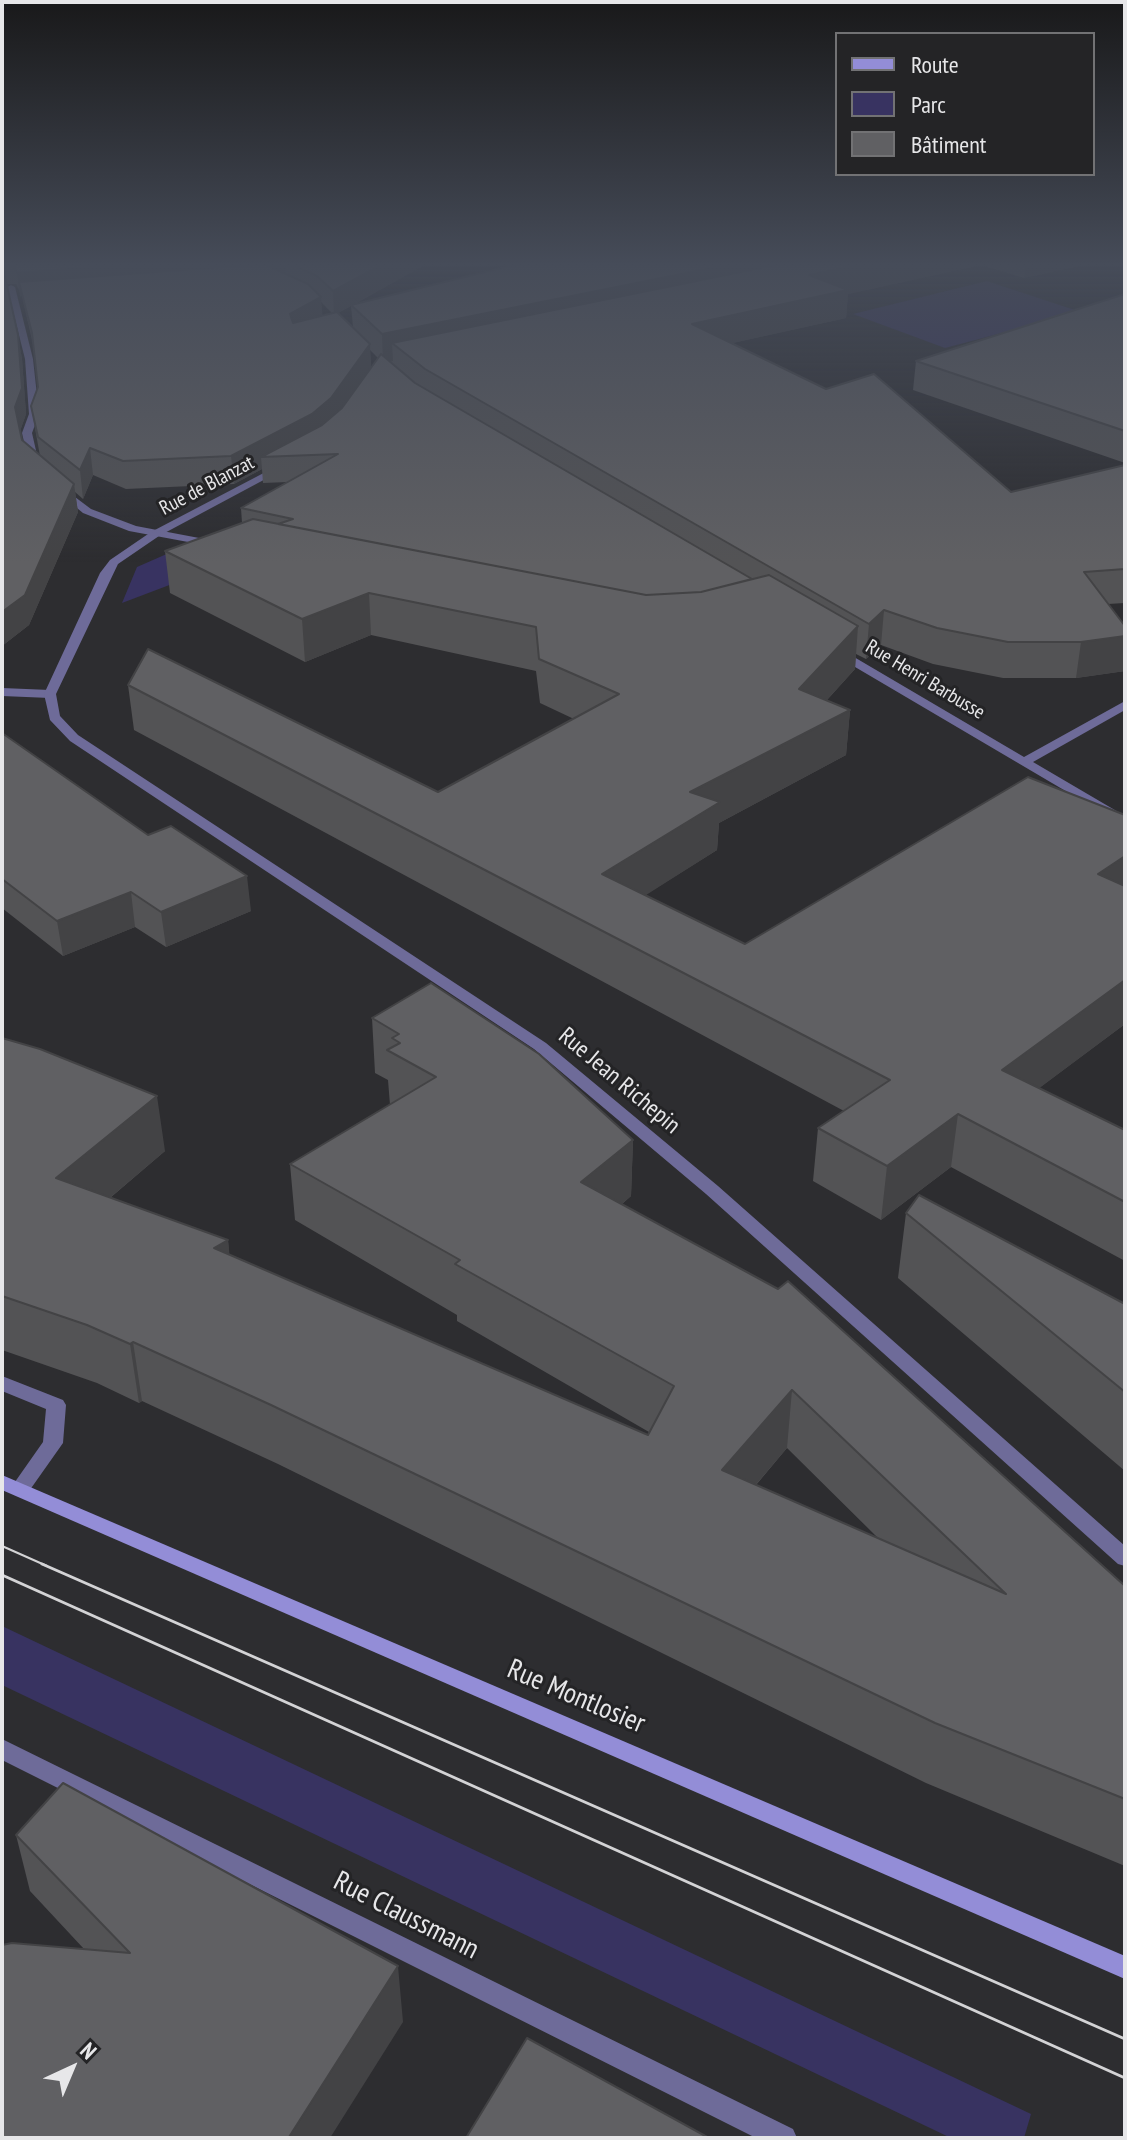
<!DOCTYPE html>
<html>
<head>
<meta charset="utf-8">
<style>
	body { margin:0 }
	#map { position:relative; width:1127px; height:2140px; overflow:hidden; background:#2d2d30; font-family:"PT Sans Narrow",sans-serif }
	canvas { display:block }
	.frame { position:absolute; inset:0; border:4px solid #e7e7e9; pointer-events:none }
	.legend { position:absolute; left:835px; top:32px; width:260px; height:144px; box-sizing:border-box; background:#242426; border:2px solid #727274; margin:0; padding:10px 14px; list-style:none; font-size:24px; color:#e7e7e9 }
	.legend li { display:flex; align-items:center; gap:16px; height:40px }
	.legend b { width:40px; border:2px solid #727274 }
	.north { position:absolute; left:32px; top:2028px; width:80px; height:80px; -webkit-text-stroke:6px #242426; paint-order:stroke; rotate:44deg; font-size:22px; font-weight:700; line-height:32px; text-align:center; color:#e7e7e9 }
	.north::after { content:''; display:block; margin:auto; width:28px; height:36px; background:#e7e7e9; clip-path:polygon(50% 0,100% 100%,50% 72%,0 100%) }
</style>
</head>
<body>
<div id="map">
<canvas width="1127" height="2140"></canvas>
<div class="frame"></div>
<ul class="legend">
<li><b style="height:10px;background:#938dd7"></b>Route</li>
<li><b style="height:22px;background:#383361"></b>Parc</li>
<li><b style="height:22px;background:#606063"></b>Bâtiment</li>
</ul>
<div class="north">N</div>
</div>
<script>
const ctx = document.querySelector('canvas').getContext('2d');
ctx.lineJoin = 'round';
function paint(path, color) {
  ctx.fillStyle = color;
  ctx.fill(path, 'evenodd');
}
function poly(rows) {
  const path = new Path2D();
  for (const r of rows) {
    path.moveTo(r[0], r[1]);
    for (let i = 2; i < r.length; i += 2) path.lineTo(r[i], r[i + 1]);
  }
  return path;
}
function stroke(path, color, width, dash) {
  ctx.strokeStyle = color;
  ctx.lineWidth = width;
  ctx.lineCap = dash ? 'butt' : 'round';
  ctx.setLineDash(dash || []);
  ctx.stroke(path);
}
function write(font, color, halo, rows, align = 'center') {
  ctx.font = font + ' "PT Sans Narrow",sans-serif';
  ctx.lineWidth = 6;
  ctx.setLineDash([]);
  ctx.textBaseline = 'middle';
  ctx.strokeStyle = halo;
  ctx.fillStyle = color;
  for (const [text, x, y, turn = 0] of rows) {
    ctx.save();
    ctx.translate(x, y);
    ctx.rotate((+turn || 0) * Math.PI / 180);
    ctx.textAlign = isNaN(turn) ? turn : align;
    if (halo) ctx.strokeText(text, 0, 0);
    ctx.fillText(text, 0, 0);
    ctx.restore();
  }
}
const green = poly([
	[987,281,1081,312,945,348,853,314],
	[169,553,230,562,122,603,137,567],
	[2,1626,1031,2114,1024,2138,951,2138,2,1685]
]);
const minor = poly([
	[11,285,15,287,33,359,39,414,32,433,40,468,35,471,30,468,22,433,29,414,25,359,7,287,11,285],
	[59,485,91,509,136,526,215,541,220,544,215,547,129,531,83,513,55,490,55,486,59,485],
	[837,647,1024,757,1125,701,1125,710,1033,762,1125,816,1125,826,833,654,831,651,837,647],
	[2,688,50,690,56,694,50,698,2,696,2,688],
	[2,1376,63,1400,66,1405,63,1443,27,1494,20,1496,13,1494,10,1489,43,1442,46,1409,2,1391,2,1376],
	[2,1739,793,2129,797,2138,756,2138,2,1760,2,1739]
]);
const tertiary = poly([
	[277,466,286,468,159,536,118,564,56,694,60,716,78,735,546,1043,718,1186,1125,1546,1125,1566,1118,1564,706,1194,534,1049,70,741,50,720,44,694,100,573,110,560,151,532,277,466]
]);
const secondary = poly([
	[2,1475,1125,1956,1125,1979,2,1490,2,1475]
]);
const tramFar1 = poly([
	[2,1546,47,1566]
]);
const tram = poly([
	[42,1564,1125,2039],
	[2,1575,1125,2078]
]);
const wall = poly([
	[2,263,428,263,353,305,522,263,1093,263,1024,278,981,265,848,294,846,318,732,343,1011,492,1125,465,1125,603,1108,604,1125,626,1125,671,1076,678,1003,678,933,664,881,645,866,659,856,654,855,669,827,700,850,710,846,755,719,823,717,850,645,895,745,944,1125,1024,1039,1088,1125,1130,1125,1261,951,1167,881,1220,813,1181,818,1128,844,1111,134,730,128,685,438,792,574,719,540,703,536,671,371,635,305,662,170,593,165,551,242,523,241,508,288,482,263,483,262,469,234,484,126,489,93,475,83,499,75,492,78,512,29,625,2,646],
	[7,284,16,284,22,296,35,353,38,387,31,406,40,456,22,440,20,431,26,414,22,359],
	[321,302,332,313,322,316],
	[351,306,353,327,338,313],
	[370,350,378,358,371,367],
	[1125,294,1125,463,913,390,916,361],
	[2,733,251,911,166,947,135,927,63,956,2,908],
	[372,1018,633,1140,631,1196,622,1204,1125,1586,1125,1866,926,1783,278,1464,142,1401,139,1403,97,1383,2,1350,2,1038,165,1151,110,1198,228,1240,229,1255,648,1435,649,1432,457,1321,457,1315,295,1220,290,1164,390,1105,388,1080,375,1073],
	[787,1448,878,1538,756,1485],
	[906,1213,1125,1304,1125,1471,898,1278],
	[16,1835,403,2022,84,1949,30,1891]
]);
const shadedWall = poly([
	[28,263,247,263,248,279,19,282,22,296,20,297,17,273],
	[271,263,285,263,286,276,273,278],
	[385,263,428,263,334,315,333,291],
	[736,263,864,263,392,343,393,361,383,363,382,334],
	[867,263,981,263,981,265,848,294,846,318,692,352,692,324,809,275],
	[1026,263,1093,263,1024,278],
	[321,297,323,322,292,339,290,314],
	[18,335,22,359,26,414,19,434,15,407],
	[370,344,371,369,333,425,261,457,262,469,234,484,231,456],
	[90,448,93,475,83,499,80,470],
	[74,484,78,512,29,625,2,646,2,612],
	[369,593,371,635,305,662,302,619],
	[884,610,881,645,866,659,869,624],
	[858,626,855,669,796,734,799,689],
	[1125,636,1125,671,1076,678,1081,642],
	[850,710,846,755,719,823,717,850,602,923,602,874,690,792],
	[1125,856,1125,899,1098,874],
	[247,876,251,911,166,947,161,912],
	[131,892,135,927,63,956,57,921],
	[1125,980,1125,1024,994,1122,1002,1070],
	[157,1096,165,1151,66,1235,56,1178],
	[958,1114,951,1167,881,1220,887,1166],
	[633,1140,631,1196,581,1239,581,1182],
	[228,1240,234,1298,214,1248],
	[133,1342,142,1401,139,1403,130,1344],
	[792,1390,787,1448,718,1529,722,1470],
	[398,1966,403,2022,330,2138,289,2138]
]);
const building = poly([
	[2,263,18,335,22,388,15,407,22,440,74,484,25,595,2,612,2,263],
	[13,263,145,263,17,273,13,263],
	[289,263,385,263,333,291,317,276,289,263],
	[522,263,736,263,382,334,351,305,522,263],
	[785,263,867,263,809,275,848,290,692,324,826,389,874,374,1011,492,1125,465,1125,569,1084,572,1125,626,1125,636,1081,642,1008,642,937,628,884,610,869,624,425,369,392,343,785,263],
	[264,264,308,284,321,297,290,314,293,323,337,312,370,344,331,398,312,414,231,456,123,461,90,448,80,470,38,437,31,406,38,387,32,333,19,282,264,264],
	[1125,294,1125,431,916,361,1125,294],
	[381,354,415,383,752,579,701,592,646,595,278,524,293,519,241,508,338,454,261,457,322,425,342,408,381,354],
	[253,519,646,595,701,592,769,575,858,626,799,689,850,710,690,792,720,802,602,874,745,944,1028,777,1125,815,1125,856,1098,874,1125,886,1125,980,1002,1070,1125,1130,1125,1202,958,1114,887,1166,818,1128,890,1080,128,685,148,649,438,792,619,694,539,659,536,627,369,593,302,619,165,551,253,519],
	[2,733,148,835,171,826,247,876,161,912,131,892,57,921,2,879,2,733],
	[431,983,539,1054,633,1140,581,1182,778,1289,788,1281,1125,1586,1125,1799,935,1723,271,1405,133,1342,130,1344,87,1325,2,1296,2,1038,40,1049,157,1096,56,1178,228,1240,214,1248,648,1435,674,1386,455,1264,460,1260,290,1164,436,1077,387,1050,400,1043,392,1038,399,1034,372,1018,431,983],
	[792,1390,1006,1594,722,1470,792,1390],
	[919,1195,1125,1304,1125,1392,906,1213,919,1195],
	[63,1783,398,1966,289,2137,290,2138,2,2138,2,1945,12,1943,130,1953,16,1835,63,1783],
	[527,2038,709,2138,466,2138,527,2038]
]);
const farStreetnames = [
	["Rue de Blanzat",207,486,-28],
	["Rue Henri Barbusse",925,680,31]
];
const streetNames = [
	["Rue Jean Richepin",619,1081,40]
];
const nearStreetnames = [
	["Rue Montlosier",576,1697,23],
	["Rue Claussmann",406,1916,27]
];
paint(green, '#383361');
paint(minor, '#6e6b99');
paint(tertiary, '#6e6b99');
paint(secondary, '#938dd7');
stroke(tramFar1, '#d3d3d5', 2);
stroke(tram, '#d3d3d5', 3);
paint(wall, '#535355');
paint(shadedWall, '#434345');
paint(building, '#606063');
stroke(building, '#434345', 2);
const sky = ctx.createLinearGradient(0, 0, 0, 563);
sky.addColorStop(0, '#19191a');
sky.addColorStop(0.47, '#464c59');
sky.addColorStop(1, '#464c5900');
ctx.fillStyle = sky;
ctx.fillRect(0, 0, 1127, 563);
write('20px', '#e7e7e9', '#242426', farStreetnames);
write('24px', '#e7e7e9', '#242426', streetNames);
write('28px', '#e7e7e9', '#242426', nearStreetnames);
</script>
</body>
</html>
